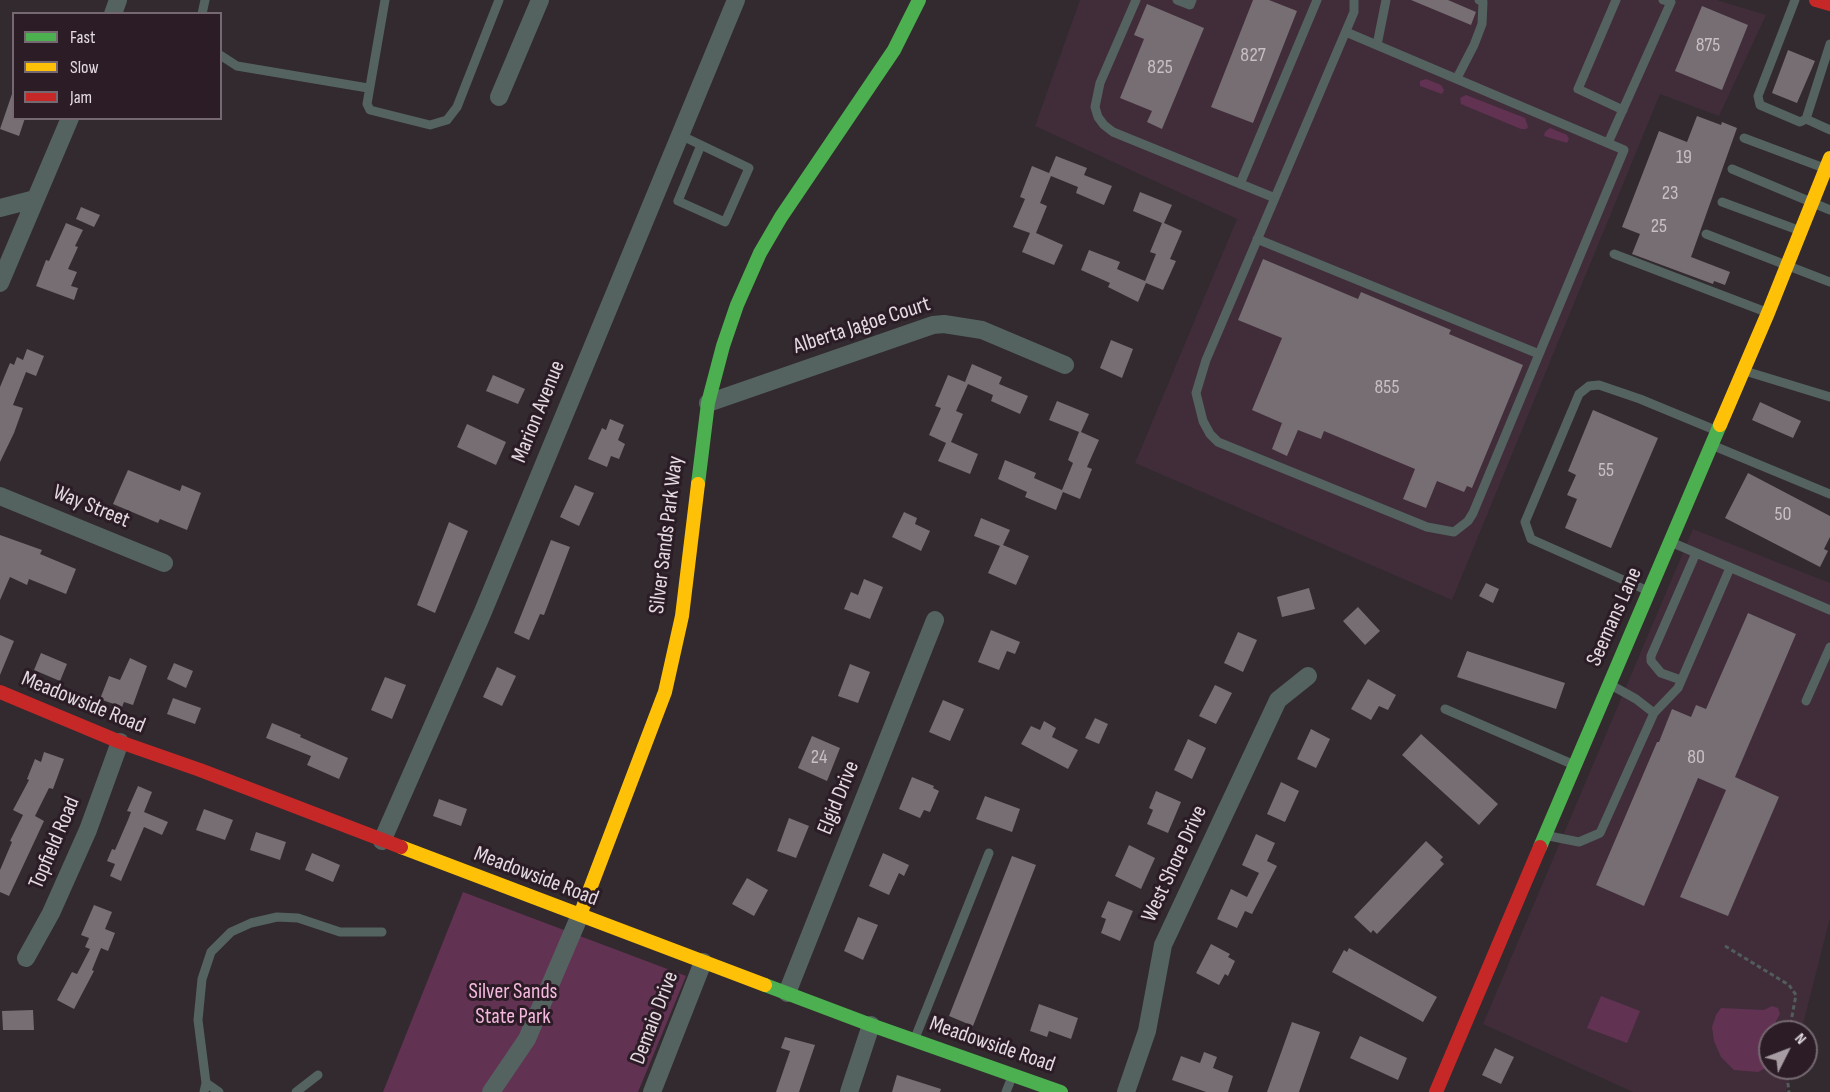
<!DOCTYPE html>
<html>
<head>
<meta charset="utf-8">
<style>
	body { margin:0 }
	#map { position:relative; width:1830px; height:1092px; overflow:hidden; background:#322a2e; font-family:"Sofia Sans Condensed",sans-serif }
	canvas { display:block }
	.legend { position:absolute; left:12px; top:12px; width:210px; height:108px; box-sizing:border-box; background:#2b1c26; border:2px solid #756870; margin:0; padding:8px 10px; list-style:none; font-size:18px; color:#e4dae0 }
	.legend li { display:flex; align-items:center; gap:12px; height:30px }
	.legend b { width:30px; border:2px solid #756870 }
	.north { position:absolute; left:1758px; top:1020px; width:60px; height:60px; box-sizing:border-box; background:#2b1c26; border:2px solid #756870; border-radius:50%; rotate:48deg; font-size:16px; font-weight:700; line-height:24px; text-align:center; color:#e4dae0 }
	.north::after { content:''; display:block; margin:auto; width:21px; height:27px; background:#a69ca2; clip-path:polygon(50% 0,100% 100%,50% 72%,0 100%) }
</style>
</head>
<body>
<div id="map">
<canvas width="1830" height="1092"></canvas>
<ul class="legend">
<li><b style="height:8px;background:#4caf50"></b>Fast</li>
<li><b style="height:8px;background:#ffc107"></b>Slow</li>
<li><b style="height:8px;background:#c62828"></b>Jam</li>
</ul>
<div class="north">N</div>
</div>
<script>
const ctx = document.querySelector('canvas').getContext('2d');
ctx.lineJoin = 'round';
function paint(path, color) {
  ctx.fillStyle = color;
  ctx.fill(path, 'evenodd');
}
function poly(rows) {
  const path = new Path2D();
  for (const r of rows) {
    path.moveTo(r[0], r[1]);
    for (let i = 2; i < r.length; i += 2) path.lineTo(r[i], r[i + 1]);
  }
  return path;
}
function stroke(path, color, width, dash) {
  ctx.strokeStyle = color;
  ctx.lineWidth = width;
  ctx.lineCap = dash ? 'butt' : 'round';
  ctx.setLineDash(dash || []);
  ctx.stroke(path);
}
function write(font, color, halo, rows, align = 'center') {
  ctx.font = font + ' "Sofia Sans Condensed",sans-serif';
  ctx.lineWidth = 6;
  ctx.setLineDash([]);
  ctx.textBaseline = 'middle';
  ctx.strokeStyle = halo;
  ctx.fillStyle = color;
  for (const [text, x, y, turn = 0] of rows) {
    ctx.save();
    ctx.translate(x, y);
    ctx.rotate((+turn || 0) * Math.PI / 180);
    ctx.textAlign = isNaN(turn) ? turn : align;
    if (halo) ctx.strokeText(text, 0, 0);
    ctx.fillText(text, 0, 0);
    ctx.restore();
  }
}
const built = poly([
	[1080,0,1717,0,1766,15,1719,116,1660,94,1452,600,1135,463,1237,219,1035,126],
	[1693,529,1830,583,1830,918,1801,1032,1770,1032,1770,1068,1792,1068,1786,1092,1633,1092,1483,1024]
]);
const green = poly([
	[1426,79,1441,85,1444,90,1442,94,1420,86,1420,81],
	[1466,95,1525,118,1528,127,1526,129,1521,129,1461,104,1460,98],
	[1550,128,1567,135,1569,139,1567,143,1544,136,1545,132],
	[463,892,686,976,638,1092,383,1092],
	[1601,996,1640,1011,1627,1043,1587,1028],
	[1772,1006,1778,1008,1780,1014,1776,1021,1775,1032,1770,1032,1770,1066,1758,1072,1734,1070,1721,1057,1714,1041,1712,1027,1716,1015,1721,1008,1764,1010]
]);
const building = poly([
	[1253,0,1269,0,1297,11,1253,123,1211,107],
	[1411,0,1448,0,1476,12,1471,25],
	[1147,4,1204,28,1162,129,1147,122,1152,111,1120,98,1144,39,1134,35],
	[1702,6,1748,25,1722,90,1675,71],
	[1788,50,1815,61,1797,103,1772,93],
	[12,94,14,118,25,118,19,136,0,129],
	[1697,116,1721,125,1722,122,1737,128,1691,257,1730,272,1725,285,1714,281,1713,284,1632,254,1640,234,1622,227,1659,131,1687,142],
	[1056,156,1087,168,1084,175,1112,186,1104,205,1076,193,1078,187,1051,176,1040,203,1047,206,1036,233,1063,245,1054,265,1022,252,1030,233,1013,227,1025,199,1020,197,1032,166,1049,173],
	[1140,192,1172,205,1164,223,1182,231,1170,259,1176,261,1163,290,1146,283,1138,302,1108,287,1110,283,1081,270,1089,250,1120,262,1117,269,1145,281,1156,254,1150,252,1162,223,1133,211],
	[81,207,100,215,94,227,76,219],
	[66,223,83,230,75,246,78,247,68,269,77,272,71,286,78,288,74,300,36,286,46,260,49,261],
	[1263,259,1358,299,1361,292,1451,330,1449,334,1523,365,1472,488,1467,486,1464,492,1437,481,1426,508,1403,499,1415,469,1324,431,1321,439,1298,430,1287,456,1272,449,1282,423,1252,410,1282,338,1238,320],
	[1111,340,1133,349,1122,378,1100,368],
	[27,349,44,356,36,376,26,372,13,405,23,408,14,433,0,462,0,387,10,363,14,365,17,357,23,360],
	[972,364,1002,377,999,384,1028,396,1020,414,991,401,993,395,968,384,956,411,963,414,951,442,978,454,970,474,938,461,946,443,929,435,941,408,935,406,948,375,965,382],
	[493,375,525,389,518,404,486,391],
	[1057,401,1089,414,1081,432,1099,440,1087,467,1092,469,1080,499,1063,492,1056,510,1025,497,1027,492,998,479,1005,460,1036,473,1034,478,1062,490,1073,463,1068,460,1079,432,1049,420],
	[1760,402,1801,421,1793,438,1752,420],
	[1593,410,1658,438,1611,548,1565,528,1577,499,1567,495,1576,475,1568,471],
	[610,419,624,425,618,440,625,444,619,459,611,456,607,467,588,459,602,428,606,430],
	[467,424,506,442,496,465,457,447],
	[128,470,180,491,182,485,201,493,187,530,160,519,158,523,113,504],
	[1748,473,1830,516,1830,537,1824,549,1828,551,1820,567,1725,518],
	[575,485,594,493,579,526,560,517],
	[904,512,917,518,915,524,930,531,921,551,892,537],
	[981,518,1010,530,1003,545,1029,556,1016,585,988,573,1000,546,974,536],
	[449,522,468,531,435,613,417,605],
	[0,535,42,550,40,554,76,569,66,594,29,579,27,585,10,577,0,600],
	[551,540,570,547,544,615,540,614,529,640,514,633],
	[864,579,883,587,870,619,844,609,851,592,858,595],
	[1486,583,1499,589,1493,603,1479,596],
	[1309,588,1315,609,1282,617,1277,597],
	[1358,607,1380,631,1365,645,1343,621],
	[1748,613,1796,634,1735,777,1779,797,1728,916,1680,897,1726,790,1698,778,1644,906,1596,885,1657,742,1659,742,1672,709,1691,717,1696,705,1706,709],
	[991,630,1020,642,1015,654,1007,651,999,670,978,662],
	[1238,632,1257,640,1243,672,1224,663],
	[0,635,14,641,0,675],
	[1467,651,1565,683,1556,709,1457,677],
	[41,653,67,664,60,681,34,670],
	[130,658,147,666,133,705,124,702,122,707,100,699,109,676,120,680],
	[174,663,193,671,186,688,167,679],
	[850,664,870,672,858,703,838,696],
	[497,667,516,676,502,706,483,697],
	[385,677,406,685,392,719,371,710],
	[1368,679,1396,695,1388,710,1379,706,1371,720,1351,709],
	[1215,685,1232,693,1216,724,1199,716],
	[173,698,201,708,195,724,167,714],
	[943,700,964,709,950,741,929,732],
	[1095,718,1108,724,1099,744,1085,738],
	[1044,721,1056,728,1052,737,1078,750,1068,769,1021,744,1031,726,1040,730],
	[272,723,301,735,300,737,348,758,339,779,307,765,311,756,266,738],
	[1311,729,1330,739,1316,768,1297,759],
	[1421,734,1498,804,1479,825,1402,755],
	[812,736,840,748,827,781,798,768],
	[1188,739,1206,748,1192,779,1174,770],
	[44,752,64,759,53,789,49,788,35,816,44,821,9,896,0,892,0,870,12,842,10,841,23,815,13,810,29,780,27,779,35,759,41,762],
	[912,777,934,786,933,788,939,791,930,812,924,810,920,818,899,809],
	[1281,782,1299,791,1285,822,1267,814],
	[138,786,152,792,144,812,168,822,162,835,144,827,121,881,110,876,115,864,107,861,112,849,115,850,128,820,131,812,127,811],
	[1156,791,1181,802,1168,833,1147,824,1153,810,1149,808],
	[985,796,1020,809,1012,832,976,819],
	[439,799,467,809,461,826,433,816],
	[204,809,233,820,225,840,196,830],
	[789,818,809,826,796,858,777,851],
	[256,832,286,842,280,860,250,850],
	[1256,834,1275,843,1267,861,1277,866,1252,914,1245,911,1237,928,1217,919,1231,889,1247,897,1259,873,1242,865],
	[1426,841,1443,857,1440,860,1444,864,1377,934,1373,930,1371,933,1354,917],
	[1129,845,1155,858,1141,889,1115,876],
	[312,853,340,865,333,882,305,870],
	[883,853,909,865,904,876,899,873,889,895,869,886],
	[1012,856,1036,865,973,1026,949,1016],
	[747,878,768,890,754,916,732,904],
	[1108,901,1133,911,1120,941,1101,933,1106,919,1101,917],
	[94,905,112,912,105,929,115,933,108,951,101,948,92,970,94,971,74,1009,57,1000,72,972,77,974,90,949,85,947,89,938,81,935],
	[858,917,878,925,863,960,844,951],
	[1211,944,1230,954,1228,957,1235,961,1228,976,1225,974,1219,985,1196,973],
	[1349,948,1437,997,1423,1022,1332,972,1344,950,1347,952],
	[1039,1004,1078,1018,1071,1039,1049,1031,1047,1037,1030,1031],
	[33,1010,34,1030,3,1030,2,1011],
	[1292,1022,1320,1032,1299,1092,1267,1092],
	[1360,1036,1407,1058,1398,1080,1350,1058],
	[785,1037,815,1045,799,1092,776,1092,790,1051,781,1048],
	[1495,1048,1514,1057,1501,1084,1482,1075],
	[1204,1052,1217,1057,1213,1068,1233,1076,1228,1092,1206,1092,1172,1080,1181,1056,1200,1063],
	[897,1075,941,1089,940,1092,892,1092]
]);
const path = poly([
	[1725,946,1789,985,1796,995,1789,1032],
	[1786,1068,1789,1092]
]);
const lane = poly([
	[385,0,367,104,370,110,430,125,447,120,457,107,499,0],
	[1136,0,1100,83,1095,107,1098,117,1104,125,1113,132,1275,198],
	[1177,0,1190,5,1192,0],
	[1616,0,1578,89,1623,110],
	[1795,0,1758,96,1760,105,1800,122,1806,119,1830,44],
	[202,14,205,0],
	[1346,32,1624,150,1473,513,1468,521,1454,532,1427,527,1218,442,1210,434,1203,421,1196,393,1206,360,1354,12,1354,0],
	[1377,45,1386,0],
	[220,55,237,66,368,88],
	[1457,78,1474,45,1482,24,1483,2,1479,0],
	[1806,119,1830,130],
	[680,135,701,145,749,168,725,222,678,201,701,145],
	[1744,138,1824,168],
	[1608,143,1671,2,1663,0],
	[1732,169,1830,210],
	[1240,184,1317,0],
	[1722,202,1798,230],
	[1706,234,1830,282],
	[1257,239,1539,354],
	[1614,254,1766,312],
	[1745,371,1830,397],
	[1714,446,1830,494],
	[1673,543,1830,610],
	[1646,590,1531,539,1525,522,1579,394,1589,386,1599,385,1640,399,1715,430],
	[1681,680,1661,673,1651,661,1651,656,1696,553],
	[1806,701,1830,647],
	[1445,709,1572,764],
	[1654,713,1678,688,1730,568],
	[1549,836,1579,842,1600,833,1654,713,1636,699,1611,685],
	[915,1038,989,853],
	[206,1083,219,1092],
	[204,1092,206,1083,198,1020,202,979,211,952,231,932,251,923,277,917,298,918,340,932,382,932],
	[296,1092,318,1075],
	[1006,1092,1012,1077]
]);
const street = poly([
	[113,14,118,0],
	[499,97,540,0],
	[0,208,35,199],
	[0,283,70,118],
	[708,403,933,325,944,324,982,330,1065,365],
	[0,496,164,563],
	[382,841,482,614,736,0],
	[26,958,51,913,88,830,120,742],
	[787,993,935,620],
	[491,1092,527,1039,580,915],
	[652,1092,703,962],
	[849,1092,871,1025],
	[1126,1092,1147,1031,1163,945,1278,700,1308,676]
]);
const fast = poly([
	[698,484,708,403,723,346,737,305,760,253,781,217,894,50,919,0],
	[1540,847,1720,425],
	[765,985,871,1025,1061,1092]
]);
const slow = poly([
	[1720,425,1768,313,1830,158],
	[401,847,765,985],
	[580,915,665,692,682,616,698,484]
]);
const jam = poly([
	[1816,0,1830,4],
	[0,692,120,742,200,770,401,847],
	[1436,1092,1540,847]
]);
const numberNames = [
	["875",1708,46],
	["827",1253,56],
	["825",1160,68],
	["19",1684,158],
	["23",1670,194],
	["25",1659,227],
	["855",1387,388],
	["55",1606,471],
	["50",1783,515],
	["24",819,758],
	["80",1696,758]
];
const streetNames = [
	["Alberta Jagoe Court",862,326,-18],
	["Marion Avenue",539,412,-68],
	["Way Street",91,507,22],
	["Silver Sands Park Way",667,535,-83],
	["Seemans Lane",1615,617,-66],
	["Meadowside Road",83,703,22],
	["Elgid Drive",839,798,-68],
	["Topfield Road",55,843,-67],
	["West Shore Drive",1175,864,-65],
	["Meadowside Road",536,877,21],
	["Demaio Drive",655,1018,-69],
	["Meadowside Road",992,1045,19]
];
const parkNames = [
	["Silver Sands",513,992],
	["State Park",513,1017]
];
paint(built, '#402d39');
paint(green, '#623253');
paint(building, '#766e72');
stroke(path, '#525d5b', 3, [4.5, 3]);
stroke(lane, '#546360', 9);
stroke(street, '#546360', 18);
stroke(fast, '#4caf50', 14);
stroke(slow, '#ffc107', 14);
stroke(jam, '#c62828', 14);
write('20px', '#c8bfc4', null, numberNames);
write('22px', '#e4dae0', '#2b1c26', streetNames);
write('22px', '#f4b9de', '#2b1c26', parkNames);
</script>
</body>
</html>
